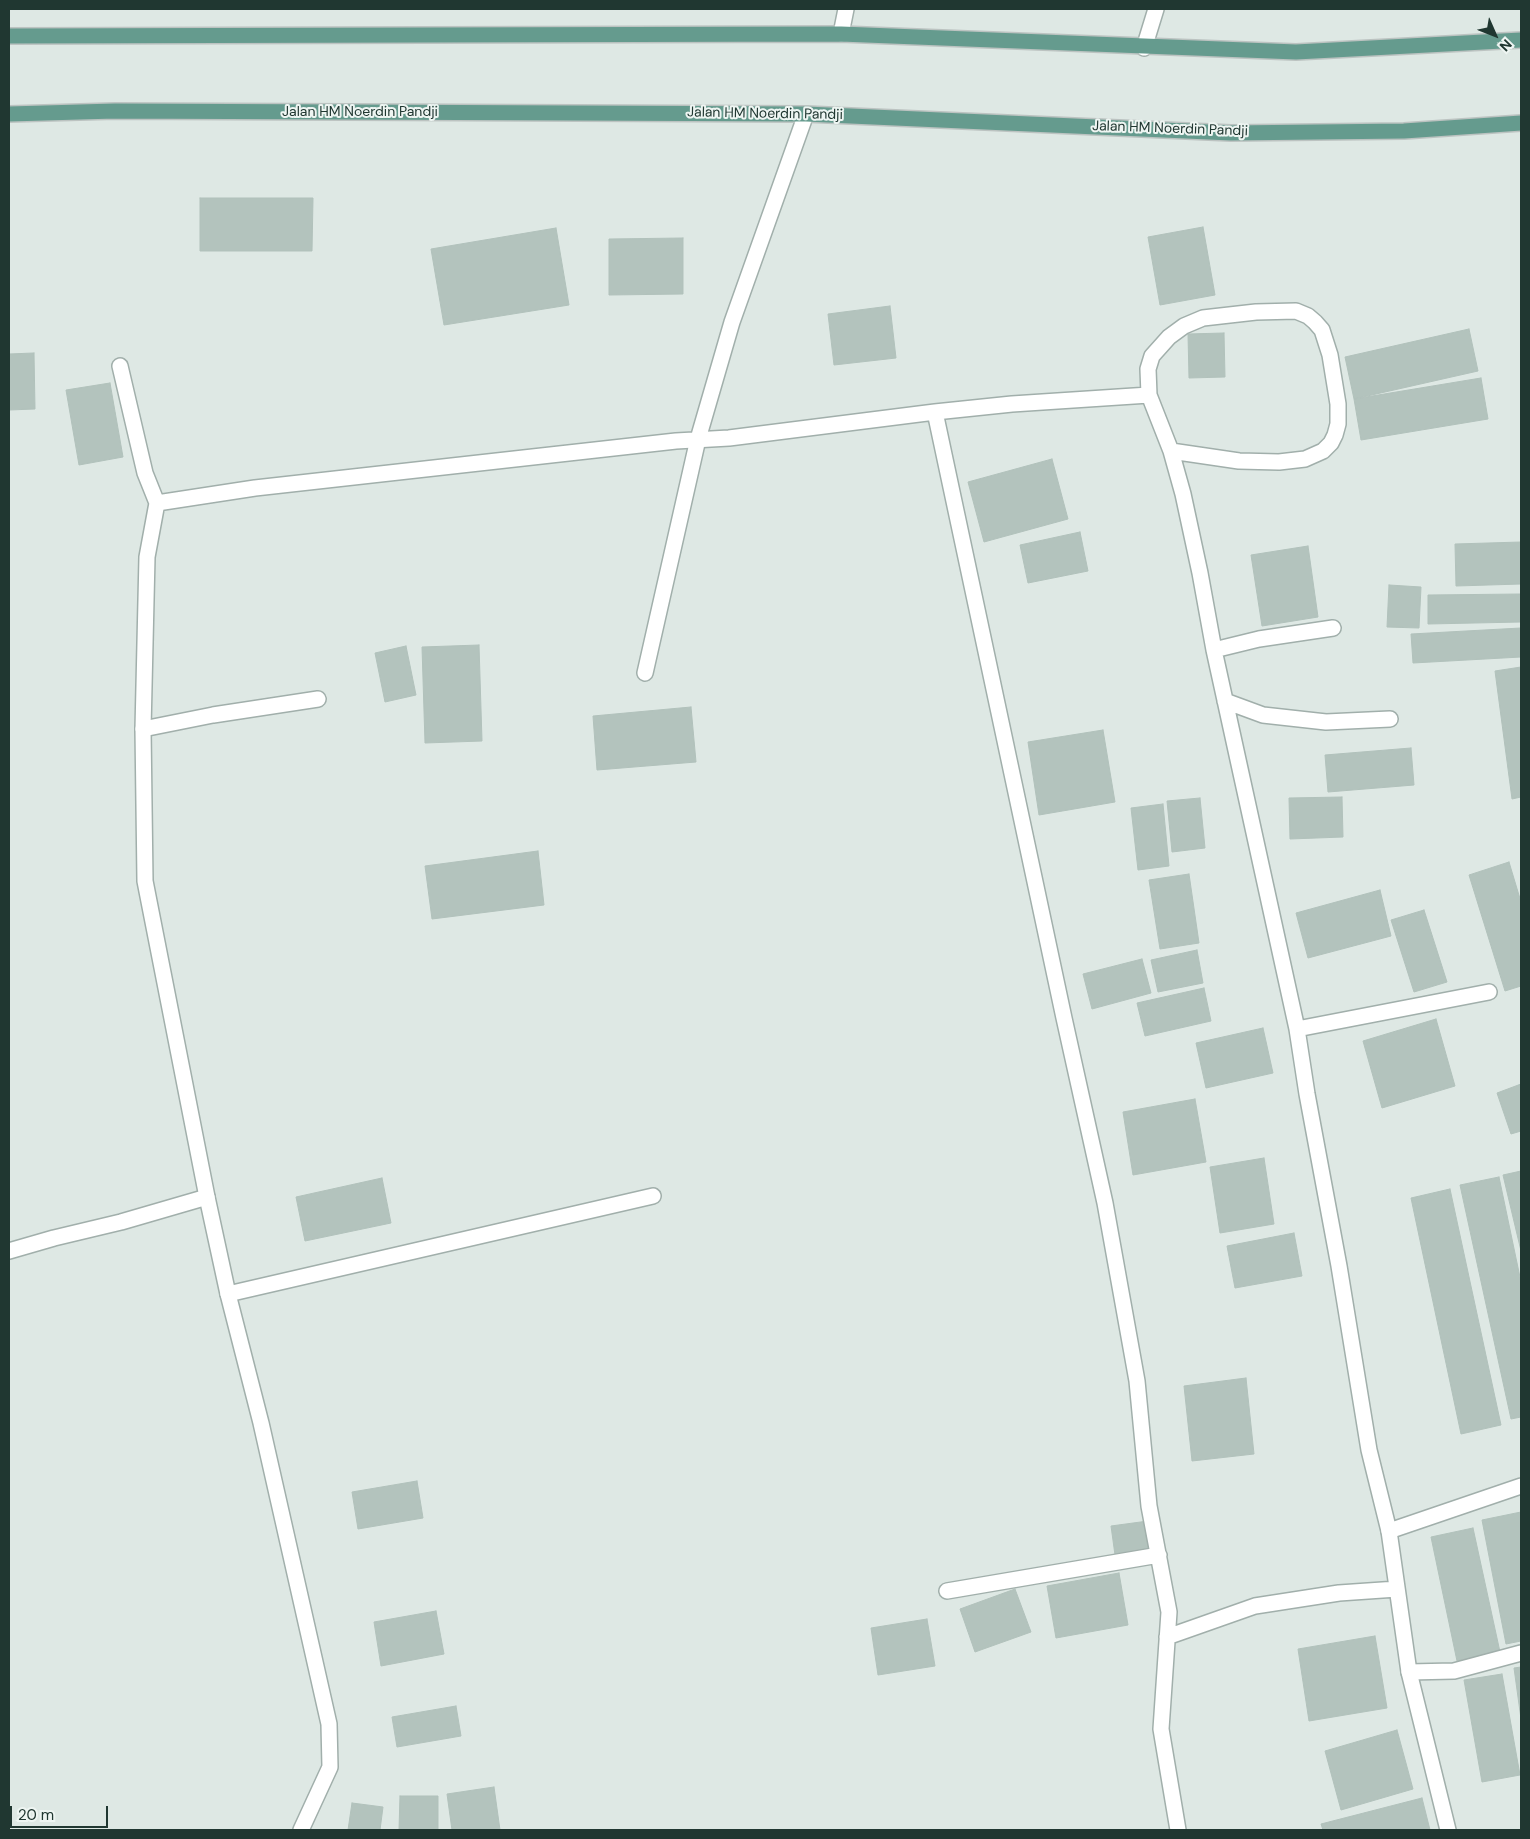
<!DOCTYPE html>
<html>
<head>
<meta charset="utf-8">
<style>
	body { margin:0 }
	#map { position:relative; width:1530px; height:1839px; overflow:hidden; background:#dee8e4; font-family:"DM Sans",sans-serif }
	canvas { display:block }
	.frame { position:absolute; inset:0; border:10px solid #203731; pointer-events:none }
	.north { position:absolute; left:1470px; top:10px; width:50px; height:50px; -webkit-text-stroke:4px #eef5f2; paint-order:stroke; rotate:134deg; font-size:14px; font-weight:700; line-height:20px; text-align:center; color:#203731 }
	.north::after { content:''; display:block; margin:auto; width:18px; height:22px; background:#203731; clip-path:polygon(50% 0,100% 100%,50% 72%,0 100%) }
	.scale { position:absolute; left:10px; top:1806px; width:98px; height:22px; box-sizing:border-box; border:2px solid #203731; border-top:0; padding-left:6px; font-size:15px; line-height:18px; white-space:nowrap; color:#203731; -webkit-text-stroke:4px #eef5f2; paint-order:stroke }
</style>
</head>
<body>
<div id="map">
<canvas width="1530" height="1839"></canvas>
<div class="frame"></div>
<div class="north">N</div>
<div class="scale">20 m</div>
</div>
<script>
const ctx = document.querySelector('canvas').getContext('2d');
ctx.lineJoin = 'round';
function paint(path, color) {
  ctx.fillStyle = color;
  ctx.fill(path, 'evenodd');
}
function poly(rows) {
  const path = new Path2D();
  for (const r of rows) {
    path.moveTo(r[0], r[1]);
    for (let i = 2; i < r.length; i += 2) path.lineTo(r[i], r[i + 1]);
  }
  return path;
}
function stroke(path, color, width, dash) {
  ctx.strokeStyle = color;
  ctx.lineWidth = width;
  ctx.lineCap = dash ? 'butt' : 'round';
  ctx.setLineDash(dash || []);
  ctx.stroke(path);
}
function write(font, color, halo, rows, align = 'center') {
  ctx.font = font + ' "DM Sans",sans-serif';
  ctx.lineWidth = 4;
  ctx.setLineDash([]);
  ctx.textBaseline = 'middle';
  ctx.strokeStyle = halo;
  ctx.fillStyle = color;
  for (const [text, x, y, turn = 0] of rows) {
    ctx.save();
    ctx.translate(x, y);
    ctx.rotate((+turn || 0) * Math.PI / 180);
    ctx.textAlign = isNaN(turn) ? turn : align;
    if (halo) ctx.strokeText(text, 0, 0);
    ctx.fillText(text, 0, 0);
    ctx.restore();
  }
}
const building = poly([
	[200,198,313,198,312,251,200,251,200,198],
	[1203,227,1215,295,1160,305,1148,237,1203,227],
	[556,228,569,305,444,325,431,249,556,228],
	[683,238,683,294,609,295,609,239,683,238],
	[890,306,896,358,834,365,828,314,890,306],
	[1469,329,1478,371,1354,399,1345,357,1469,329],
	[1224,333,1225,377,1189,378,1188,334,1224,333],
	[34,353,35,409,9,410,9,354,34,353],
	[1481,378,1488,419,1361,440,1354,399,1481,378],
	[110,383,123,457,79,465,66,390,110,383],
	[1052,459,1068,519,984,542,968,482,1052,459],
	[1080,532,1088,571,1028,583,1020,545,1080,532],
	[1521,542,1521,584,1456,586,1455,544,1521,542],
	[1308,546,1318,617,1262,626,1251,555,1308,546],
	[1389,585,1421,587,1419,628,1387,627,1389,585],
	[1521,594,1521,622,1428,624,1428,595,1521,594],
	[1521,628,1521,657,1413,663,1411,634,1521,628],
	[479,645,482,741,425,743,422,647,479,645],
	[406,646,416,695,385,702,375,653,406,646],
	[1521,667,1521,797,1512,799,1495,671,1521,667],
	[691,707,696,762,597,770,593,716,691,707],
	[1103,730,1115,802,1039,815,1028,742,1103,730],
	[1411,748,1414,785,1328,792,1325,755,1411,748],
	[1342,797,1343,837,1290,839,1289,798,1342,797],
	[1200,798,1205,848,1172,852,1167,801,1200,798],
	[1163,804,1169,866,1138,870,1131,808,1163,804],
	[538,851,544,905,432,919,425,866,538,851],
	[1509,862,1521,902,1521,986,1505,991,1469,875,1509,862],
	[1189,874,1199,943,1160,949,1149,880,1189,874],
	[1380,890,1391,936,1308,958,1296,913,1380,890],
	[1424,910,1447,982,1414,992,1391,920,1424,910],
	[1197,950,1203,983,1158,992,1151,960,1197,950],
	[1142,959,1151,993,1092,1009,1083,974,1142,959],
	[1204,988,1211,1021,1145,1036,1137,1003,1204,988],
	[1436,1019,1455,1086,1382,1108,1363,1041,1436,1019],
	[1263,1028,1273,1073,1206,1088,1196,1043,1263,1028],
	[1521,1084,1521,1131,1511,1134,1497,1093,1521,1084],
	[1195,1099,1206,1162,1133,1175,1123,1112,1195,1099],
	[1264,1158,1274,1224,1220,1233,1210,1167,1264,1158],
	[1521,1171,1521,1251,1503,1175,1521,1171],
	[1499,1177,1521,1282,1521,1417,1511,1419,1460,1185,1499,1177],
	[382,1178,391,1223,305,1241,296,1197,382,1178],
	[1450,1189,1501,1425,1461,1434,1411,1198,1450,1189],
	[1294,1233,1302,1276,1235,1288,1227,1246,1294,1233],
	[1246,1378,1254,1454,1192,1461,1184,1386,1246,1378],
	[417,1481,423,1518,358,1529,352,1492,417,1481],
	[1521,1512,1521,1641,1506,1644,1482,1520,1521,1512],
	[1148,1521,1152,1550,1115,1555,1111,1526,1148,1521],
	[1473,1528,1500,1652,1457,1661,1431,1537,1473,1528],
	[1119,1573,1128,1625,1056,1638,1047,1586,1119,1573],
	[1015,1589,1031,1632,975,1652,960,1609,1015,1589],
	[436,1611,444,1654,381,1666,374,1622,436,1611],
	[927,1619,935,1666,878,1675,871,1628,927,1619],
	[1375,1636,1387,1708,1309,1721,1298,1649,1375,1636],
	[1521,1667,1521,1719,1514,1668,1521,1667],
	[1502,1674,1520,1775,1482,1782,1464,1680,1502,1674],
	[456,1706,461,1736,397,1747,392,1717,456,1706],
	[1397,1730,1413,1789,1341,1810,1325,1751,1397,1730],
	[494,1787,500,1830,452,1830,447,1794,494,1787],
	[400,1796,438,1796,438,1830,399,1830,400,1796],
	[1422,1798,1430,1830,1323,1830,1321,1824,1422,1798],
	[352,1803,383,1807,380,1830,348,1830,352,1803]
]);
const lane = poly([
	[645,673,698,439],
	[143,729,213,715,318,699],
	[9,1251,54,1238,121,1222,207,1197],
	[228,1294,653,1196],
	[1389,1531,1521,1486],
	[1409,1672,1454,1671,1521,1653]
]);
const street = poly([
	[841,34,846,9],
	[1144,48,1156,9],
	[120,366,145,473,157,503,147,557,143,729,145,881,207,1197,228,1294,261,1423,329,1724,330,1767,301,1830],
	[935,412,1064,1018,1105,1203,1137,1381,1149,1506,1169,1612,1161,1729,1178,1830],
	[698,439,732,322,806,114],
	[1171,451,1239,461,1279,462,1305,459,1323,451,1331,443,1335,435,1338,424,1338,404,1330,355,1322,330,1315,322,1308,316,1296,311,1256,312,1203,318,1184,326,1169,337,1152,356,1148,369,1149,395,1171,451,1183,494,1200,573,1214,650,1297,1029,1307,1094,1339,1266,1369,1450,1389,1531,1409,1672,1448,1830],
	[157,503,255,488,676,441,729,438,935,412,1012,404,1149,395],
	[1214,650,1259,639,1333,628],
	[1225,701,1263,715,1326,722,1390,719],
	[1297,1029,1489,992],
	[947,1591,1159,1555],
	[1167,1637,1255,1606,1339,1593,1397,1589]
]);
const primary = poly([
	[9,36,841,34,1296,52,1521,40],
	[9,114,115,111,806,114,1231,133,1404,131,1521,123]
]);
const streetNames = [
	["Jalan HM Noerdin Pandji",360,112],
	["Jalan HM Noerdin Pandji",765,114,1],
	["Jalan HM Noerdin Pandji",1170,129,2]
];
paint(building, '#b3c3bd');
stroke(building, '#b1c1bb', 1);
stroke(lane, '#a1afab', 18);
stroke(street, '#a1afab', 18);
stroke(primary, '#bcc3c1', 18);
stroke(lane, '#fff', 15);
stroke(street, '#fff', 15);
stroke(primary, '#659b8e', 15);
write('14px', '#203731', '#eef5f2', streetNames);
</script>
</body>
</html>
